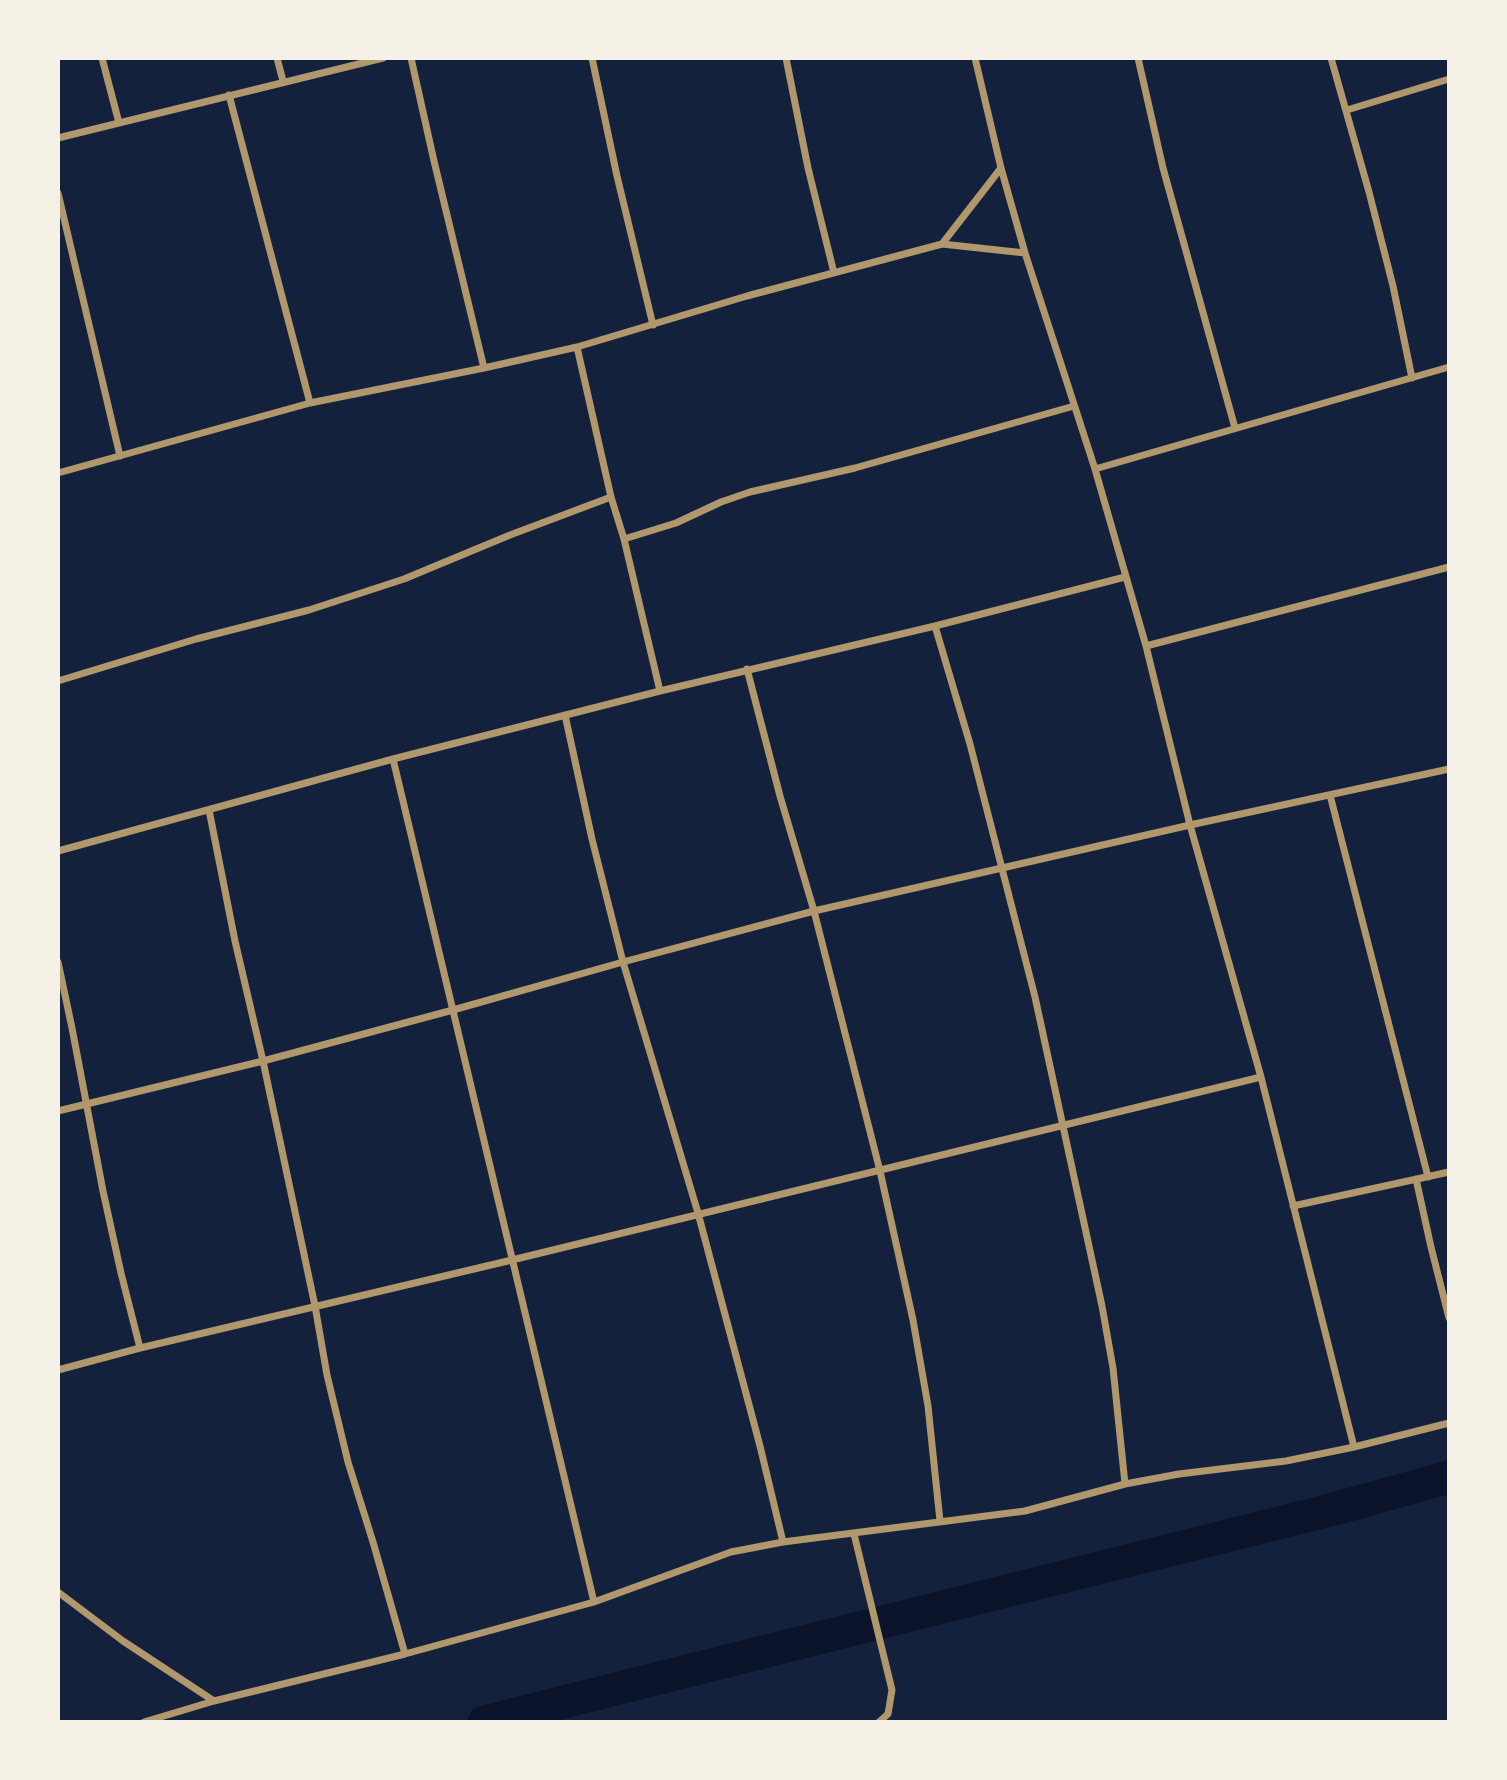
<!DOCTYPE html>
<html>
<head>
<meta charset="utf-8">
<style>
	body { margin:0 }
	#map { position:relative; width:1507px; height:1780px; overflow:hidden; background:#14213d; font-family:"Varela Round",sans-serif }
	canvas { display:block }
	.frame { position:absolute; inset:0; border:60px solid #f6f1e7; pointer-events:none }
</style>
</head>
<body>
<div id="map">
<canvas width="1507" height="1780"></canvas>
<div class="frame"></div>
</div>
<script>
const ctx = document.querySelector('canvas').getContext('2d');
ctx.lineJoin = 'round';
function poly(rows) {
  const path = new Path2D();
  for (const r of rows) {
    path.moveTo(r[0], r[1]);
    for (let i = 2; i < r.length; i += 2) path.lineTo(r[i], r[i + 1]);
  }
  return path;
}
function stroke(path, color, width, dash) {
  ctx.strokeStyle = color;
  ctx.lineWidth = width;
  ctx.lineCap = dash ? 'butt' : 'round';
  ctx.setLineDash(dash || []);
  ctx.stroke(path);
}
const canal = poly([
	[484,1722,1334,1509,1449,1477]
]);
const minor = poly([
	[102,58,119,123],
	[277,58,283,81],
	[411,58,434,161,484,368],
	[592,58,617,176,653,325],
	[786,58,808,168,834,273],
	[975,58,1001,168,1025,253,1095,469,1146,646,1190,825,1261,1077,1354,1447],
	[1138,58,1163,168,1235,428],
	[1331,58,1369,192,1393,286,1412,378],
	[229,95,310,403],
	[1347,110,1449,79],
	[58,138,383,58],
	[58,193,120,456],
	[942,244,1001,168],
	[577,347,611,497,624,539,660,691],
	[1095,469,1449,367],
	[58,473,310,403,484,368,577,347,747,296,942,244,1025,253],
	[624,539,676,523,721,502,750,492,855,468,1074,406],
	[935,626,970,744,1035,997,1102,1306,1113,1368,1125,1484],
	[1146,646,1449,567],
	[747,669,780,796,814,911,880,1171,913,1320,928,1406,940,1521],
	[58,681,196,639,309,610,404,579,510,535,611,497],
	[565,715,592,839,623,962,698,1213,760,1446,783,1542],
	[393,759,594,1602],
	[1330,795,1428,1177],
	[209,810,235,941,263,1061,315,1306,327,1375,348,1462,373,1542,405,1654],
	[58,851,393,759,660,691,935,626,1125,577],
	[58,962,72,1028,103,1191,121,1273,140,1348],
	[58,1111,263,1061,453,1010,623,962,814,911,1190,825,1449,769],
	[1416,1179,1431,1247,1449,1318],
	[1293,1206,1449,1172],
	[58,1370,140,1348,512,1260,1261,1077],
	[854,1534,892,1690,888,1714,879,1722],
	[58,1592,123,1641,214,1701],
	[144,1722,214,1701,405,1654,594,1602,731,1552,783,1542,1025,1511,1125,1484,1179,1474,1286,1461,1354,1447,1449,1423]
]);
stroke(canal, '#0b132b', 33);
stroke(minor, '#b1986c', 7);
</script>
</body>
</html>
